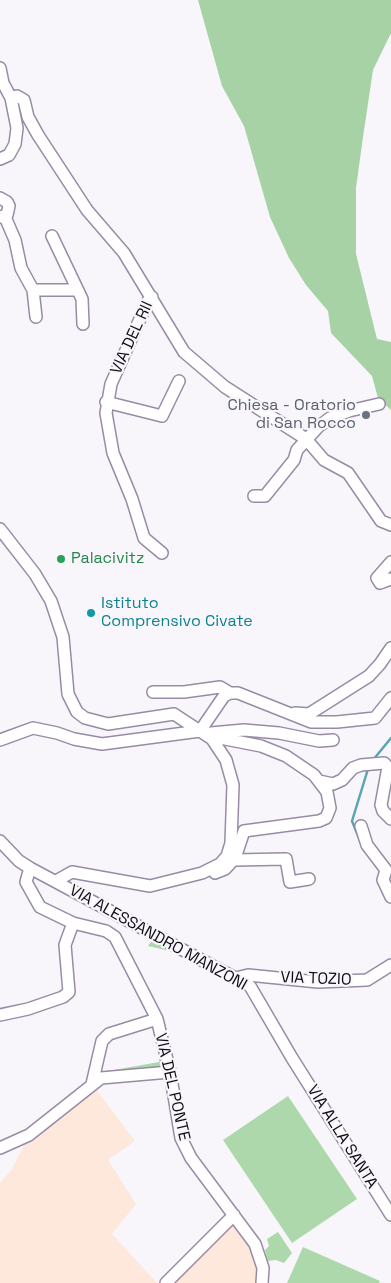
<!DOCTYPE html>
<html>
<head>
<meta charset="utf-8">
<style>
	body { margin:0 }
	canvas { display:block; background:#f8f6fb }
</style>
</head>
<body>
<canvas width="391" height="1283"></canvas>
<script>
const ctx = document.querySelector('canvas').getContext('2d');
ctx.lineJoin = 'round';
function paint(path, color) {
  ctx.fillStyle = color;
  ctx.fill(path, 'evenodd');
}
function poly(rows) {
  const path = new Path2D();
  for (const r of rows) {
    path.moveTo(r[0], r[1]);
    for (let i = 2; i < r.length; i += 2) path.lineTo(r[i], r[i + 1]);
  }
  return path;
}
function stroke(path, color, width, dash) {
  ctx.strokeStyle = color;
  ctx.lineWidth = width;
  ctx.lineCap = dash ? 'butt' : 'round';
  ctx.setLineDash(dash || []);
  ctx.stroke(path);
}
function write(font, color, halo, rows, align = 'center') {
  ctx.font = font + ' "Space Grotesk",sans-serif';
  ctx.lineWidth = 4.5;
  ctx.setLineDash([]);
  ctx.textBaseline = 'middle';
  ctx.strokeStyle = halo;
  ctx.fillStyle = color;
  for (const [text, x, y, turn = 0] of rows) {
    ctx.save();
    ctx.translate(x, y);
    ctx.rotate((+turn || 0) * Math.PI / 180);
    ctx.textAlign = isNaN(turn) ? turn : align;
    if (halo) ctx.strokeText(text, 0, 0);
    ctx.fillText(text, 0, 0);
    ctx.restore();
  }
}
const industrial = poly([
	[92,1084,135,1141,108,1160,136,1204,112,1234,157,1283,0,1283,0,1183,12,1169,29,1135],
	[230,1225,237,1225,249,1243,257,1260,259,1283,160,1283]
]);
const green = poly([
	[152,940,153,941,174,952,148,946],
	[159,1057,161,1058,161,1065,154,1070,97,1073,159,1062],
	[288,1096,357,1199,292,1243,223,1140],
	[278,1232,292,1253,284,1263,276,1260,268,1261,265,1250,269,1246,267,1239],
	[303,1247,380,1281,379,1283,287,1283]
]);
const forest = poly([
	[198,0,391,0,391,33,373,70,363,137,356,188,356,254,377,339,391,342,391,410,378,398,372,376,331,333,328,311,306,285,289,258,270,217,244,126,222,86]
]);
const stream = poly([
	[373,760,391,738],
	[363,848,352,821,368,769]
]);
const minor = poly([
	[0,68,3,83,11,98,17,128,15,144,9,155,0,159],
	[11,98,17,96,24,100,28,117,38,135,87,210,124,253,184,352,225,387,306,439,324,460,348,473,381,521,391,525],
	[0,198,7,202,9,206,7,215,0,217],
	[5,217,15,240,21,268,33,290,36,317],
	[52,236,82,299,83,324],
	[33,290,77,290],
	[152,297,148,301,111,384,106,413,113,453,132,499,144,538,162,553],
	[106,402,162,416,179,381],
	[254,496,265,496,294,460,297,450,318,427,330,418,349,411,379,404],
	[0,529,35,574,51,601,63,637,68,694,77,712,85,718,108,724,174,714,212,739,226,760,233,785,231,843,227,856,220,864,202,873,150,886,72,872,56,881],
	[391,562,377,578,380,583,391,579],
	[153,692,184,692,220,687,230,693],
	[295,713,309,714,369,676,380,664,391,648],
	[211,733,244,730,279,733,319,741,333,740],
	[212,739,220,738,261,746,286,756,314,775,327,792,330,808,326,818,319,821,244,831,235,858,225,869,215,873],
	[0,740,33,728,57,733,74,739,102,744,200,731,224,696,230,693,238,693,311,722,337,722,375,718,391,698],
	[319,781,333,784,342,780,353,768,361,765,384,763,388,767,381,805,383,811,391,819],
	[361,826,367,845,386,870,383,880,391,897],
	[0,841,19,861,30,868,250,986,292,1058,391,1215],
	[234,860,286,859,290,882,309,879],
	[30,868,26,882,40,907,73,923,106,931,115,937,157,1019,170,1072,181,1138,191,1158,255,1244,263,1268,262,1283],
	[236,978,248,975,318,982,367,980,391,965],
	[0,1015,28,1009,63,997,69,992,65,945,73,923],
	[92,1084,102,1041,109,1034,157,1019],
	[0,1148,29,1135,101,1078,170,1072],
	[166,1283,234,1215]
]);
const markers = [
	[366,415,5,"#6b7280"],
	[61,559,5,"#2e9e5b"],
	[91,613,5,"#0f9aa8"]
];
const streetNames = [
	["VIA DEL RII",132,338,-65],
	["VIA ALESSANDRO MANZONI",158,938,29],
	["VIA TOZIO",316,979,2],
	["VIA DEL PONTE",172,1087,77],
	["VIA ALLA SANTA",342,1137,58]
];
const worshipNames = [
	["Chiesa - Oratorio",356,406],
	["di San Rocco",356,424]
];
const leisureNames = [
	["Palacivitz",71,559]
];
const cultureNames = [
	["Istituto",101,604],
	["Comprensivo Civate",101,622]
];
paint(industrial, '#fee8db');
paint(green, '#add8ab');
paint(forest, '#a6d2a5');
stroke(stream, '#5aa4b3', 2.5);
stroke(minor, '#978ca5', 14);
stroke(minor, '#fff', 11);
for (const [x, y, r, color] of markers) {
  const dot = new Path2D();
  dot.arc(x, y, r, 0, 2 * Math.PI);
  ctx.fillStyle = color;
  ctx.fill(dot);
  stroke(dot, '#f8f6fb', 2);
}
write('16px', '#110d16', '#f8f6fb', streetNames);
write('16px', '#5b616d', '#f8f6fb', worshipNames, 'right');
write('16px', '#27864d', '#f8f6fb', leisureNames, 'left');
write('16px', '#0d838f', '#f8f6fb', cultureNames, 'left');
</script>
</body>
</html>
